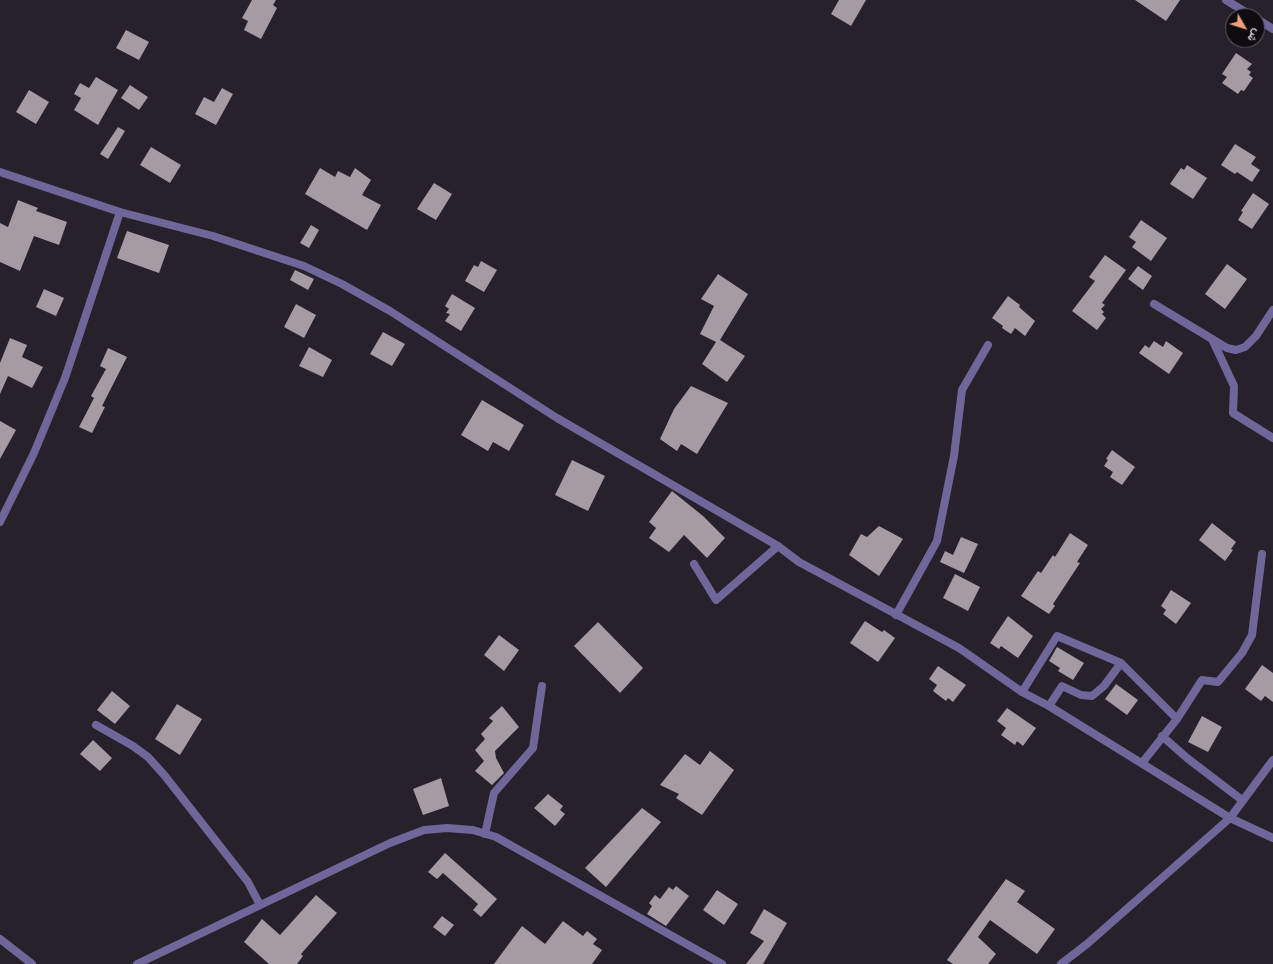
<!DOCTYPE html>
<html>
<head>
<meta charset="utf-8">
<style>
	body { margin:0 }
	#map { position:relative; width:1273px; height:964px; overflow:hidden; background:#26212a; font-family:Signika,Vazirmatn,sans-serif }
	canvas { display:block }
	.north { position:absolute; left:1225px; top:8px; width:40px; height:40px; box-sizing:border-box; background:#0e0c10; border:1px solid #5e5b60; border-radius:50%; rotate:129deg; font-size:11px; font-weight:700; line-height:16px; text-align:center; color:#d5d2d8 }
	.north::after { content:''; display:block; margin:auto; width:14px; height:18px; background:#f1a27b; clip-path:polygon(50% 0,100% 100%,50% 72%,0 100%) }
</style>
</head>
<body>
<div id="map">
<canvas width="1273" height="964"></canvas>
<div class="north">ش</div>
</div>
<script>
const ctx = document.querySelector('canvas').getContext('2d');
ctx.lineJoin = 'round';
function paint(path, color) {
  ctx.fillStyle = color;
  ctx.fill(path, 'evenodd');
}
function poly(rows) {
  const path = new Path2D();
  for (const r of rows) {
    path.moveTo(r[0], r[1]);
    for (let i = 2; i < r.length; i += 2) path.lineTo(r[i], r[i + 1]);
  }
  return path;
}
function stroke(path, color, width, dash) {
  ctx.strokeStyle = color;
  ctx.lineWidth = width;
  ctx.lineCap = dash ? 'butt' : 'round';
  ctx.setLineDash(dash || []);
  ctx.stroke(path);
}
const building = poly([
	[252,0,276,0,273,5,277,8,261,39,244,30,248,21,242,18],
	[839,0,866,0,851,26,831,14],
	[1135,0,1180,0,1166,21],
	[126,30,149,42,139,60,116,48],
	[1236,53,1252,64,1247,69,1251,72,1249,75,1253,78,1244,91,1241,90,1238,94,1222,83,1227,77,1222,74],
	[96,77,118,90,98,125,74,110,81,98,74,94,80,83,89,88],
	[130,85,148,97,139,110,121,98],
	[222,88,233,94,216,125,195,114,204,97,214,102],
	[29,90,49,102,36,124,16,112],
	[118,127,125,131,108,159,100,154],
	[1235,144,1256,157,1251,164,1260,170,1252,182,1237,172,1235,174,1221,165],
	[151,147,181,165,170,183,140,165],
	[1187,165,1207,178,1193,199,1170,184,1181,168,1184,170],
	[320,168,335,177,338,171,350,177,355,168,371,180,362,195,381,205,367,230,305,194],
	[434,183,452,194,436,220,417,209],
	[1253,193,1269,204,1252,229,1238,220,1243,212,1241,211],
	[18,200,38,208,36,211,67,222,59,245,34,236,20,271,0,262,0,223,8,227],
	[1141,220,1167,238,1151,261,1132,247,1136,242,1129,237],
	[311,225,319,230,309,248,300,243],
	[127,231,169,245,159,273,117,258],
	[1105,255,1126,270,1102,303,1105,305,1101,309,1104,312,1102,314,1106,318,1097,330,1072,311,1095,281,1089,277],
	[481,261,497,270,484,292,465,281,474,265,478,267],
	[1227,264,1247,279,1225,309,1205,294],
	[1138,266,1152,276,1143,290,1128,279],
	[295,270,314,279,308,290,290,280],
	[718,274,748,294,720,340,745,356,727,382,702,364,716,342,700,334,714,306,701,299],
	[44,289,64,298,56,316,36,307],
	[452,294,475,308,461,331,445,321,450,314,446,313,449,309,445,306],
	[1008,296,1020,305,1019,307,1035,321,1025,336,1015,328,1011,334,1002,328,1003,326,992,318],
	[296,304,316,315,304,338,284,327],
	[383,332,405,344,392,366,370,354],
	[10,338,27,345,22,357,43,367,32,388,8,376,0,394,0,363],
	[1154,341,1163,347,1166,341,1183,353,1169,374,1139,353,1145,345,1149,348],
	[309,347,332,360,323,377,299,366],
	[108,348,127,357,102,406,105,407,92,433,79,427,94,398,91,396,106,369,100,366],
	[691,386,728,403,697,454,681,444,677,451,660,439,674,409],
	[482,400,524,425,509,451,493,442,488,451,461,435],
	[0,421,16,430,0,459],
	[1112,450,1135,467,1122,485,1110,477,1113,472,1104,466,1108,460,1106,459],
	[572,460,605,476,588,511,555,495],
	[672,491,703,516,725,538,707,558,684,535,669,552,649,538,656,528,649,522],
	[1212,523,1236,542,1231,549,1233,550,1225,561,1199,540],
	[879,526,903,539,879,576,849,555,861,534,867,537],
	[1070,533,1088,545,1077,562,1080,563,1053,604,1055,606,1049,614,1021,596,1038,571,1041,573,1053,555,1055,557],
	[961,537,978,544,964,573,940,562,945,551,953,555],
	[955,574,980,587,968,611,943,598],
	[1171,590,1191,603,1176,624,1163,614,1166,610,1161,606],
	[1008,616,1033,636,1018,658,1001,646,999,649,990,643],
	[865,621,882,632,884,630,895,638,878,662,850,643],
	[598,622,643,668,620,693,574,646],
	[499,635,519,650,504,671,484,655],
	[1057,647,1084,663,1073,680,1058,671,1060,668,1049,661],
	[1262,665,1273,673,1273,702,1265,696,1261,701,1245,689],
	[938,666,966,685,953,702,948,698,946,701,933,691,937,685,929,679],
	[1116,684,1138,700,1127,715,1105,699],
	[112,691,130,706,115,724,97,710],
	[177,704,202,719,180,755,155,739],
	[502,706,519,727,495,751,496,758,504,773,492,785,475,771,484,761,475,750,485,739,481,734,493,721,489,718],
	[1007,708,1036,728,1023,746,1017,741,1015,745,1001,735,1006,728,997,721],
	[1202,716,1222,727,1208,752,1188,742],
	[93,740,112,758,100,771,80,754],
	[710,751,734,770,702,815,676,798,679,794,660,785,685,754,700,765],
	[441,778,449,806,423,815,413,789],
	[548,794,563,806,560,810,565,814,555,826,534,808],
	[642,808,661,822,606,887,585,868],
	[445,853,497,899,481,917,473,910,478,904,443,873,437,879,428,872],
	[1006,879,1025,891,1017,902,1055,929,1037,954,990,920,978,937,996,954,988,964,953,964,947,960],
	[676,886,689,896,666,926,647,914,652,906,649,903,655,895,660,899,669,887,673,890],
	[717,890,738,904,724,925,703,910],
	[316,895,337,913,301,954,303,956,297,964,269,964,244,942,262,919,280,935],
	[764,909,787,923,763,964,746,964,764,941,750,933],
	[442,916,454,925,445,936,433,927],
	[563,921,583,936,587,931,597,939,593,944,602,950,592,964,494,964,522,926,545,944]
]);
const minor = poly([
	[1226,0,1252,16],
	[1257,19,1273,29],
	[1154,304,1227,348,1236,350,1245,347,1256,336,1273,310],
	[1212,339,1234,386,1233,413,1273,438],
	[0,522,34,453,65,378,120,212],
	[694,564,716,600,778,546],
	[896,615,937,541,954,456,962,390,988,345],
	[1121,663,1177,719,1142,763],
	[1022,692,1057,636,1121,663,1104,686,1092,696,1081,695,1062,686,1049,706],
	[1177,719,1202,680,1218,682,1242,653,1252,635,1262,554],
	[96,725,133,746,148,757,165,776,248,882,260,905],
	[1162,736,1187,758,1242,800],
	[1230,818,1273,760],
	[485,834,494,793,533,748,542,686],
	[0,939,32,964]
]);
const tertiary = poly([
	[0,172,120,212,213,236,304,266,342,284,390,311,557,418,778,546,799,562,959,648,1022,692,1049,706,1230,818,1273,838],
	[137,964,390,843,424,830,447,828,473,830,496,837,722,964],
	[1061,964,1087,944,1230,818]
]);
paint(building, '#a49ba3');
stroke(minor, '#6f6799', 8);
stroke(tertiary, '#6f6799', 8);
</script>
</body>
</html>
